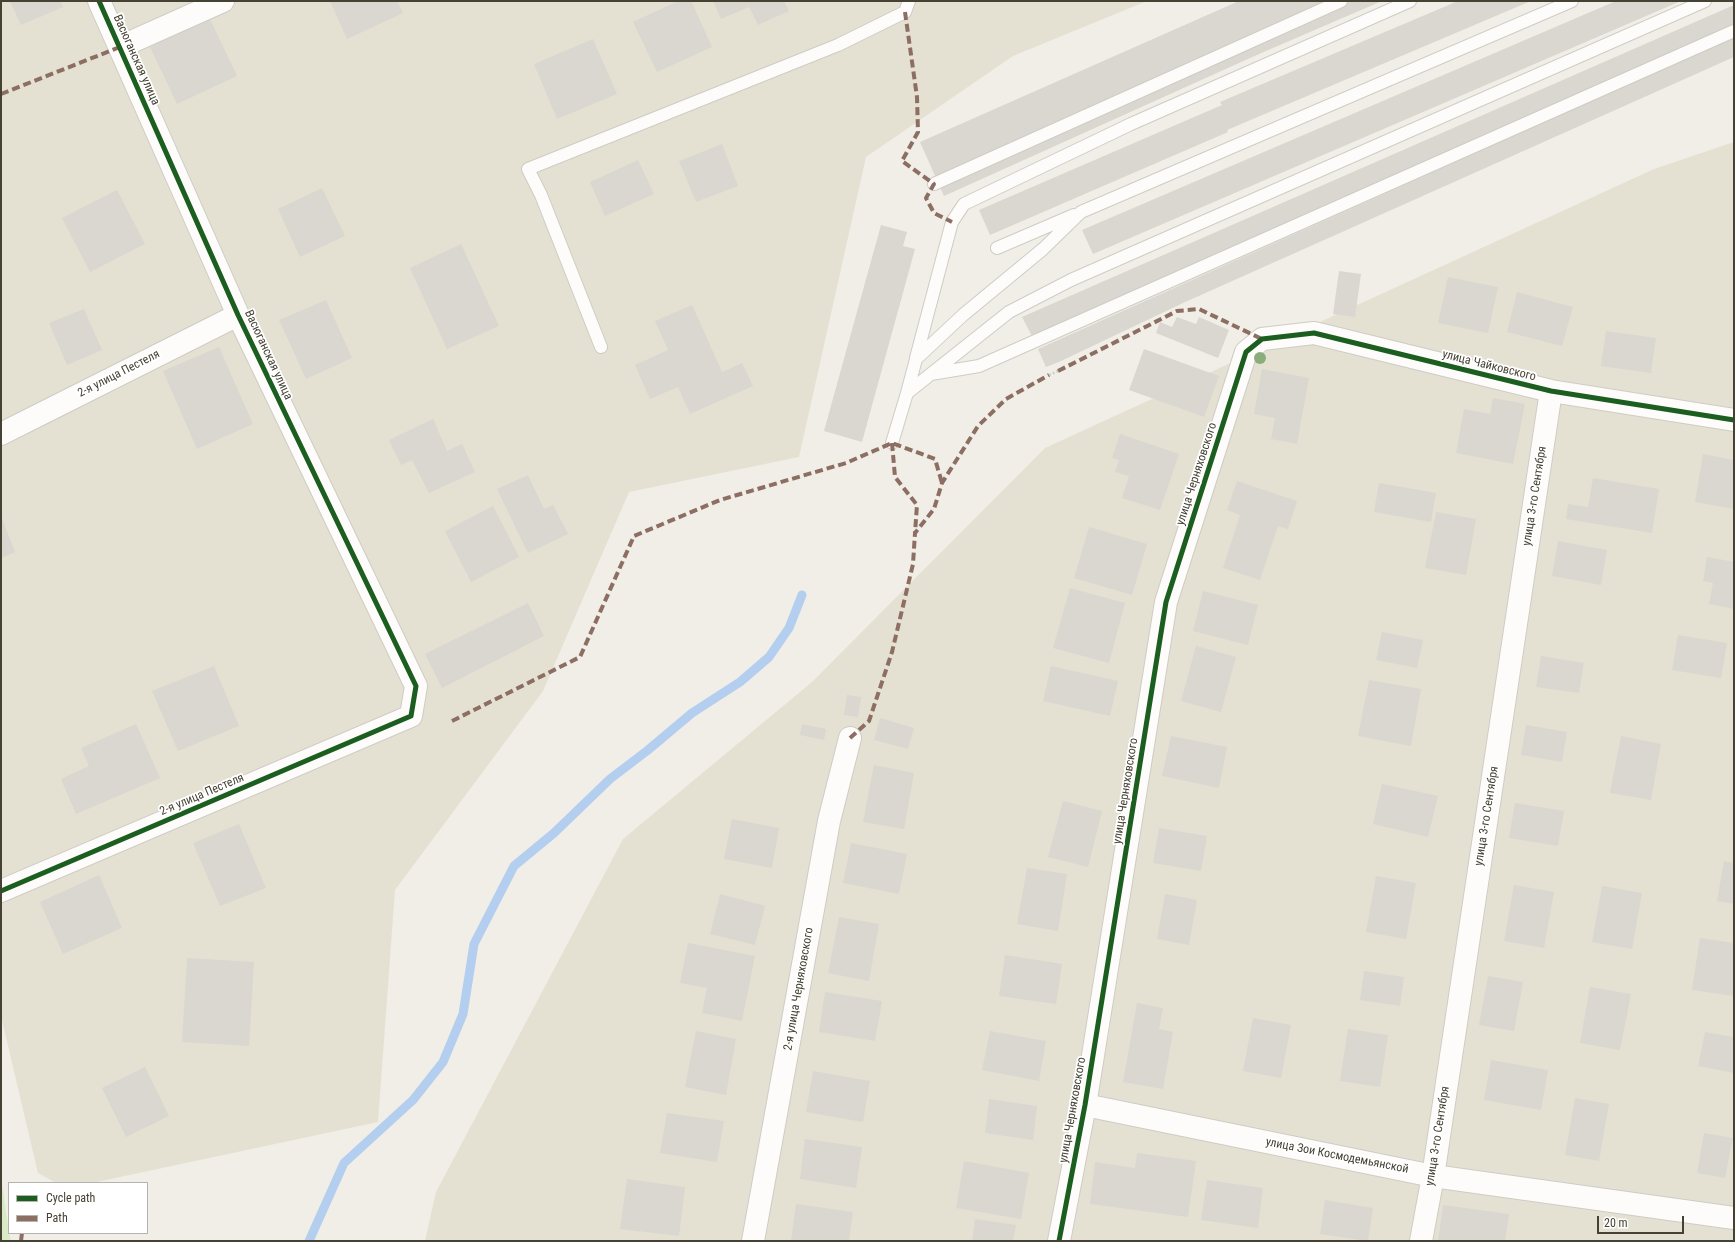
<!DOCTYPE html>
<html>
<head>
<meta charset="utf-8">
<style>
	body { margin:0 }
	#map { position:relative; width:1735px; height:1242px; overflow:hidden; background:#f0eee6; font-family:"Roboto Condensed",sans-serif }
	canvas { display:block }
	.frame { position:absolute; inset:0; border:2px solid #454133; pointer-events:none }
	.legend { position:absolute; left:8px; top:1182px; width:140px; height:52px; box-sizing:border-box; background:#fff; border:1px solid #b5b3ad; margin:0; padding:5px 7px; list-style:none; font-size:12px; color:#454133 }
	.legend li { display:flex; align-items:center; gap:8px; height:20px }
	.legend b { width:20px; border:1px solid #b5b3ad }
	.scale { position:absolute; left:1597px; top:1216px; width:87px; height:18px; box-sizing:border-box; border:2px solid #454133; border-top:0; padding-left:5px; font-size:12px; line-height:14px; white-space:nowrap; color:#454133; -webkit-text-stroke:3px #fff; paint-order:stroke }
</style>
</head>
<body>
<div id="map">
<canvas width="1735" height="1242"></canvas>
<div class="frame"></div>
<ul class="legend">
<li><b style="height:5px;background:#1b5e20"></b>Cycle path</li>
<li><b style="height:5px;background:#8d6e63"></b>Path</li>
</ul>
<div class="scale">20 m</div>
</div>
<script>
const ctx = document.querySelector('canvas').getContext('2d');
ctx.lineJoin = 'round';
function paint(path, color) {
  ctx.fillStyle = color;
  ctx.fill(path, 'evenodd');
}
function poly(rows) {
  const path = new Path2D();
  for (const r of rows) {
    path.moveTo(r[0], r[1]);
    for (let i = 2; i < r.length; i += 2) path.lineTo(r[i], r[i + 1]);
  }
  return path;
}
function stroke(path, color, width, dash) {
  ctx.strokeStyle = color;
  ctx.lineWidth = width;
  ctx.lineCap = dash ? 'butt' : 'round';
  ctx.setLineDash(dash || []);
  ctx.stroke(path);
}
function write(font, color, halo, rows, align = 'center') {
  ctx.font = font + ' "Roboto Condensed",sans-serif';
  ctx.lineWidth = 3.5;
  ctx.setLineDash([]);
  ctx.textBaseline = 'middle';
  ctx.strokeStyle = halo;
  ctx.fillStyle = color;
  for (const [text, x, y, turn = 0] of rows) {
    ctx.save();
    ctx.translate(x, y);
    ctx.rotate((+turn || 0) * Math.PI / 180);
    ctx.textAlign = isNaN(turn) ? turn : align;
    if (halo) ctx.strokeText(text, 0, 0);
    ctx.fillText(text, 0, 0);
    ctx.restore();
  }
}
const residential = poly([
	[1,1,1147,1,1013,56,866,157,799,457,629,492,543,691,395,890,378,1122,92,1183,56,1183,38,1173,1,1016],
	[1734,142,1734,1241,425,1241,436,1192,623,839,812,682,1045,448,1654,169]
]);
const green = poly([
	[1,1177,9,1233,11,1241,1,1241]
]);
const stream = poly([
	[309,1241,344,1163,413,1100,443,1062,463,1014,474,944,514,866,554,833,610,779,648,750,692,713,740,682,769,657,789,628,802,595]
]);
const building = poly([
	[10,1,60,1,63,7,21,25],
	[330,1,397,1,403,13,347,39],
	[678,1,691,1,712,47,657,72,633,22],
	[713,1,784,1,789,11,758,25,749,7,721,19],
	[1239,1,1382,1,1259,54,944,196,920,142],
	[1458,1,1531,1,1227,130,1228,132,990,235,979,210,1222,105,1220,102],
	[1616,1,1681,1,1093,254,1082,230],
	[1734,5,1734,24,1032,336,1022,317],
	[210,19,237,76,177,104,150,47],
	[1734,37,1734,57,1183,303,1061,361,1046,367,1038,349],
	[593,39,617,94,557,119,534,64],
	[722,144,738,186,696,202,679,161],
	[638,160,654,194,605,216,590,182],
	[322,188,345,236,300,257,278,209],
	[117,190,145,244,90,272,62,218],
	[881,225,907,232,903,246,915,249,862,442,824,431],
	[461,244,499,326,447,349,410,268],
	[1339,271,1361,274,1355,317,1333,314],
	[1448,277,1498,287,1488,333,1438,323],
	[1517,292,1573,307,1562,346,1507,332],
	[326,300,352,358,306,379,279,320],
	[692,305,722,372,742,363,753,386,690,414,678,387,650,399,635,365,668,350,655,321],
	[84,309,102,350,67,365,49,323],
	[1177,317,1196,324,1199,317,1229,330,1218,358,1156,333,1160,322,1172,327],
	[1606,331,1656,338,1651,373,1601,366],
	[219,347,253,424,197,449,163,371],
	[1144,349,1219,376,1204,417,1129,390],
	[1262,369,1309,378,1297,444,1271,439,1275,418,1254,414],
	[1493,398,1525,404,1513,464,1456,453,1464,409,1490,414],
	[433,419,447,451,462,444,475,472,429,493,412,460,401,465,389,440],
	[1120,434,1179,454,1160,510,1122,498,1129,476,1115,472,1119,460,1112,458],
	[1703,454,1734,460,1734,509,1695,502],
	[528,475,544,509,553,505,568,534,528,553,497,489],
	[1593,478,1659,489,1652,533,1566,519,1568,504,1588,507],
	[1237,481,1297,501,1288,529,1278,526,1260,580,1223,568,1240,515,1227,510],
	[1379,483,1436,493,1431,522,1374,512],
	[493,506,519,557,471,582,445,531],
	[1436,512,1476,519,1466,575,1425,568],
	[1,516,15,552,1,558],
	[1089,527,1147,544,1132,595,1074,578],
	[1558,541,1607,550,1601,585,1552,576],
	[1707,557,1734,562,1734,609,1709,604,1713,583,1703,581],
	[1070,588,1125,603,1109,663,1053,648],
	[1203,591,1258,605,1248,645,1193,631],
	[528,603,544,636,442,688,425,654],
	[1382,632,1423,640,1417,668,1376,660],
	[1678,635,1727,643,1721,678,1672,670],
	[1196,646,1236,657,1221,712,1181,701],
	[1541,656,1584,663,1579,693,1536,687],
	[214,666,239,726,178,751,152,691],
	[1051,666,1118,681,1110,716,1043,701],
	[1369,680,1421,689,1411,746,1358,736],
	[847,695,861,697,858,717,844,715],
	[880,718,914,728,908,749,874,740],
	[136,724,160,778,76,814,61,779,89,766,81,748],
	[802,724,826,729,824,740,800,735],
	[1526,725,1567,732,1562,762,1521,755],
	[1171,736,1227,747,1219,788,1162,776],
	[1621,736,1661,744,1651,800,1610,793],
	[874,765,914,773,904,829,863,822],
	[1382,784,1438,796,1428,837,1373,824],
	[1063,801,1102,811,1088,867,1048,857],
	[1515,803,1564,811,1558,846,1509,838],
	[732,819,779,828,772,868,724,859],
	[239,824,266,888,220,906,193,843],
	[1159,828,1207,836,1201,871,1153,863],
	[851,843,907,854,899,894,843,883],
	[1724,861,1734,863,1734,904,1717,901],
	[1027,868,1067,874,1058,931,1017,924],
	[99,875,122,928,63,954,40,902],
	[1376,876,1416,883,1406,939,1366,932],
	[1514,885,1554,892,1544,948,1504,941],
	[1602,886,1642,893,1632,949,1592,942],
	[720,894,765,906,755,945,710,934],
	[1165,894,1197,900,1189,945,1157,939],
	[839,917,879,924,869,981,828,973],
	[1700,938,1734,943,1734,996,1692,990],
	[688,943,755,956,742,1021,702,1013,707,988,680,983],
	[1005,955,1062,964,1056,1004,999,996],
	[187,958,254,962,249,1046,182,1042],
	[1364,971,1404,977,1400,1006,1360,1000],
	[1488,976,1523,982,1514,1031,1479,1025],
	[1590,987,1631,994,1620,1050,1580,1043],
	[825,992,882,1001,875,1041,819,1032],
	[1137,1003,1163,1008,1159,1029,1173,1032,1163,1089,1123,1082],
	[1253,1018,1291,1025,1281,1078,1243,1071],
	[1348,1029,1388,1035,1380,1087,1340,1081],
	[696,1031,736,1039,726,1095,685,1087],
	[990,1031,1046,1041,1039,1081,982,1070],
	[1705,1032,1734,1037,1734,1073,1698,1066],
	[1491,1060,1548,1070,1541,1110,1484,1100],
	[145,1067,169,1116,126,1137,102,1088],
	[813,1071,870,1081,863,1122,806,1112],
	[1575,1098,1609,1104,1599,1161,1565,1155],
	[989,1099,1037,1106,1033,1140,985,1133],
	[667,1113,724,1121,717,1162,660,1153],
	[1704,1133,1733,1138,1725,1178,1697,1173],
	[805,1139,862,1147,856,1188,800,1179],
	[1137,1153,1196,1161,1188,1217,1090,1204,1095,1162,1135,1168],
	[964,1161,1029,1173,1021,1219,956,1208],
	[627,1179,685,1187,679,1236,620,1229],
	[1207,1180,1263,1188,1258,1228,1201,1220],
	[1325,1200,1373,1208,1368,1241,1320,1234],
	[796,1204,853,1212,849,1241,791,1241],
	[1443,1205,1509,1214,1505,1241,1438,1241],
	[975,1219,1016,1225,1013,1241,972,1241]
]);
const path = poly([
	[1049,375,1058,371]
]);
const service = poly([
	[934,184,1341,1],
	[997,248,1074,215],
	[601,347,541,195,528,169,838,45,905,12,909,1],
	[916,358,952,222,964,204,1131,124,1410,1],
	[931,374,979,366,1734,31],
	[907,393,916,359,963,315,1043,249,1081,212,1572,1],
	[892,443,907,393,1009,312,1071,280,1705,1]
]);
const minor = poly([
	[120,47,223,1],
	[1,434,238,315],
	[1,891,411,716,416,686,238,315,99,1],
	[1085,1105,1433,1176,1734,1218],
	[753,1241,829,821,850,738],
	[1059,1241,1085,1105,1166,602,1246,352,1262,339,1314,333,1551,391,1734,420],
	[1421,1241,1433,1176,1551,391]
]);
const quiet = poly([
	[905,12,917,97,918,132,902,161,934,184,926,198,934,213,952,222],
	[1,94,120,47],
	[1058,371,1177,311,1199,309,1262,339],
	[892,443,895,477,917,505,915,533],
	[452,721,580,657,634,536,720,500,846,463,892,443,935,459,942,483],
	[850,738,869,721,892,652,913,564,915,533,934,509,942,483,978,426,1006,399,1049,375],
	[21,1241,22,1233]
]);
const cycleway = poly([
	[1,891,411,716,416,686,238,315,99,1],
	[1059,1241,1085,1105,1166,602,1246,352,1262,339,1314,333,1551,391,1734,420]
]);
const trees = [
	[1260,358]
];
const streetNames = [
	["Васюганская улица",136,60,66],
	["Васюганская улица",268,355,65],
	["улица Чайковского",1489,366,14],
	["2-я улица Пестеля",119,374,-27],
	["улица Черняховского",1197,474,-72],
	["улица 3-го Сентября",1535,496,-81],
	["улица Черняховского",1126,791,-81],
	["2-я улица Пестеля",202,795,-23],
	["улица 3-го Сентября",1487,816,-81],
	["2-я улица Черняховского",799,989,-80],
	["улица Черняховского",1073,1110,-80],
	["улица 3-го Сентября",1438,1136,-81],
	["улица Зои Космодемьянской",1337,1156,11]
];
paint(residential, '#e4e1d3');
paint(green, '#d7ecc4');
stroke(stream, '#b4cef0', 9);
paint(building, '#d9d7cf');
stroke(service, '#ceccc4', 14);
stroke(minor, '#ceccc4', 24);
stroke(path, '#d0cec9', 2.5, [2, 2]);
stroke(service, '#fdfcfb', 12);
stroke(minor, '#fdfcfb', 22);
stroke(quiet, '#8d6e63', 4, [8, 4]);
stroke(cycleway, '#1b5e20', 5);
ctx.fillStyle = '#8aae7b';
for (const [x, y] of trees) {
  ctx.beginPath();
  ctx.arc(x, y, 6, 0, 2 * Math.PI);
  ctx.fill();
}
write('12px', '#454133', '#fff', streetNames);
</script>
</body>
</html>
